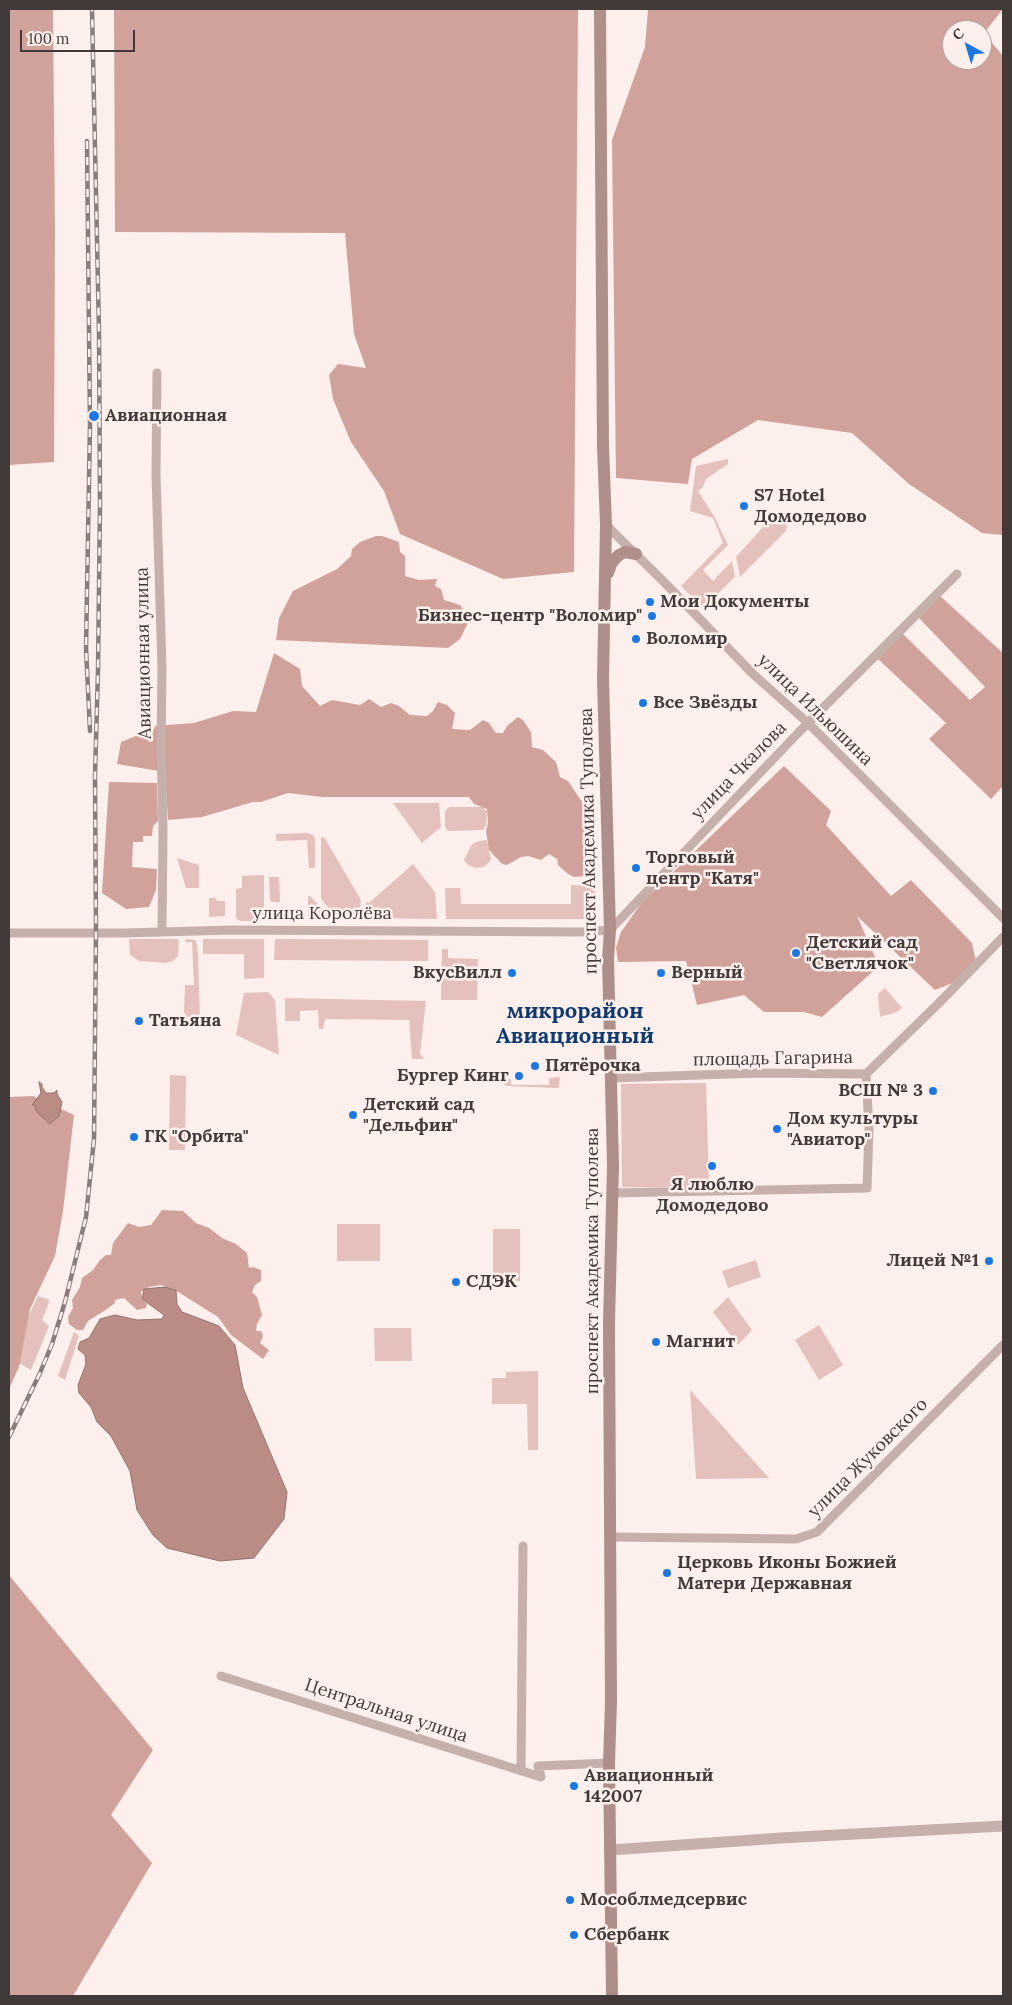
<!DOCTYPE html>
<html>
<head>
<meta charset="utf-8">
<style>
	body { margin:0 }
	#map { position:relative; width:1012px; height:2005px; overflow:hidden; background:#fdefec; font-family:Lora,serif }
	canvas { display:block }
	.frame { position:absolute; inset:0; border:10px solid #413a39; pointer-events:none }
	.north { position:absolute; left:942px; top:20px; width:50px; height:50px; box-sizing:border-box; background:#fdefec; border:1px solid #b2a7a4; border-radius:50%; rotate:321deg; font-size:14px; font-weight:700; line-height:20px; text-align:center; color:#413a39 }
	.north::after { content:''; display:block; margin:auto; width:18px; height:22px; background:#1c77e1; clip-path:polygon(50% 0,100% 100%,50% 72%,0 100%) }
	.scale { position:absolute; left:20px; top:30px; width:115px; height:22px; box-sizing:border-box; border:2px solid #413a39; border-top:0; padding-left:6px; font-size:15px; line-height:18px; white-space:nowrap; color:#413a39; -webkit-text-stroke:4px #fdefec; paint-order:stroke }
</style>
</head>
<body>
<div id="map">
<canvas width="1012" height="2005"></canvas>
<div class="frame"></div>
<div class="north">С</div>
<div class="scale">100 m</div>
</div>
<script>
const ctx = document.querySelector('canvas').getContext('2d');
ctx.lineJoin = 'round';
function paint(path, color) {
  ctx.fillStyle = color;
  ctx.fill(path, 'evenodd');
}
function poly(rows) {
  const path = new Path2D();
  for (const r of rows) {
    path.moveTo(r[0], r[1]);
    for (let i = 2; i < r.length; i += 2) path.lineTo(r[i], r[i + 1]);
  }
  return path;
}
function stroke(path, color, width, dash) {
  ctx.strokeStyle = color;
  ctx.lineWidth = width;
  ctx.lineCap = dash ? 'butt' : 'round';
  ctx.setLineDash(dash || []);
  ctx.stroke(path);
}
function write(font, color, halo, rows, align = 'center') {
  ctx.font = font + ' Lora,serif';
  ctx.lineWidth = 5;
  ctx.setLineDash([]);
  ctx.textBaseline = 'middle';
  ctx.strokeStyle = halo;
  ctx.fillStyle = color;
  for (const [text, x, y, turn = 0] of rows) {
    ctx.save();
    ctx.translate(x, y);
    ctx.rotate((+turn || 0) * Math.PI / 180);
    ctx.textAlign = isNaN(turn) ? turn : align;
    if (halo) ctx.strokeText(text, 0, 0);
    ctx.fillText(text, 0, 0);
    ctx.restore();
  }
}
const green = poly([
	[728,459,728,464,706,479,703,487,698,491,714,516,728,545,703,570,713,581,732,561,735,577,703,608,681,586,723,543,713,518,690,511,696,466],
	[777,516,785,520,787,525,786,531,740,577,736,557,772,517],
	[393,803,439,803,441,827,422,843],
	[449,807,482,807,487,811,486,826,483,830,448,831,445,827,445,811],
	[307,833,313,835,315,838,315,868,309,868,307,840,276,841,276,834],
	[321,837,324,837,361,900,359,917,336,916,321,899],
	[487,840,491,860,484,867,475,868,468,865,464,860,472,844,479,841],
	[177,858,199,865,199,888,186,888],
	[413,864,435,892,437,919,367,918,364,916,366,902,369,903],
	[264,875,264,918,262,921,240,921,236,918,236,889,242,888,242,876],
	[269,877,279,877,280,902,272,902,270,900],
	[571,885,595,886,595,919,446,919,445,888,460,888,461,904,571,904],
	[308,896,310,896,330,917,308,916],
	[209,898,216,898,217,901,225,901,225,916,209,917],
	[129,939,179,939,178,956,173,961,166,963,139,961,130,955],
	[186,939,196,940,198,954,200,1020,188,1018,184,1012,185,985,194,985,192,942,185,942],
	[203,939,264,939,264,978,244,979,244,954,203,954],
	[275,939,428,940,428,961,274,960],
	[442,949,448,949,448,958,478,959,477,1000,441,1000],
	[885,988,902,1008,897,1012,880,1017,878,994],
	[268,992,275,1000,279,1055,236,1035,244,993],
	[285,998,426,1001,420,1053,424,1059,412,1059,409,1020,325,1019,323,1029,319,1029,318,1010,300,1011,300,1021,285,1021],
	[170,1075,186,1076,185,1150,169,1150],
	[560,1077,559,1087,557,1088,507,1086,502,1083,501,1079,511,1079,511,1085,549,1085,549,1078],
	[706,1083,709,1188,622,1187,621,1084],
	[337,1224,380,1224,380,1261,337,1261],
	[493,1229,520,1229,520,1281,493,1281],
	[756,1260,761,1277,728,1288,722,1271],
	[38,1296,50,1300,42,1320,49,1326,31,1370,19,1363,28,1317],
	[728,1297,752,1330,738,1345,713,1312],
	[819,1325,843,1365,819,1380,795,1340],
	[374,1328,411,1328,412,1361,375,1361],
	[74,1332,79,1336,65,1380,58,1376],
	[538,1371,538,1450,528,1450,527,1404,492,1404,492,1378,506,1378,506,1372],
	[690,1390,769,1478,696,1479]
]);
const forest = poly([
	[9,9,53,9,55,230,54,462,9,465],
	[114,9,578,9,574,572,503,579,400,534,384,491,351,442,333,399,329,375,338,364,366,368,354,334,345,233,115,232],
	[648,9,1003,9,984,33,1003,56,1003,535,982,533,909,484,852,433,758,420,692,459,688,484,616,478,612,140,645,47],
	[952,30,982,30,982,60,952,60],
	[376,536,382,536,399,542,400,552,405,556,405,576,419,580,437,579,435,586,441,589,444,600,460,605,470,619,460,639,448,648,276,640,279,618,293,591,337,569,351,556,352,549,360,542],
	[940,596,1003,653,1003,786,991,799,929,739,946,723,877,658,902,633,970,700,985,687,919,618],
	[274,653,300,669,302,686,320,706,332,700,360,705,369,699,381,707,391,703,399,706,410,715,427,716,433,711,438,702,447,705,455,713,452,729,470,730,483,720,489,723,496,733,503,733,507,726,518,717,523,720,531,732,532,747,543,750,556,762,560,777,568,781,586,808,584,841,585,864,587,869,585,876,574,877,568,874,558,865,557,859,549,854,541,860,528,856,521,857,507,865,502,864,489,850,486,831,488,823,487,809,474,804,469,797,323,797,288,793,261,802,253,802,202,817,168,820,165,772,117,764,121,742,136,736,151,736,155,726,194,723,233,711,256,712],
	[784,766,831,811,826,825,891,896,911,880,972,943,976,962,958,981,935,990,857,916,879,966,822,1017,804,1012,764,1012,744,995,697,1005,686,961,618,962,616,948,621,932,642,902],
	[109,782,157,783,158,821,153,826,152,836,143,836,143,842,133,842,132,867,157,869,156,890,149,907,126,909,102,893],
	[33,1096,74,1115,63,1211,55,1256,30,1309,19,1367,9,1389,9,1097],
	[162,1210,183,1211,196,1223,209,1228,222,1238,236,1244,247,1253,249,1268,253,1267,261,1270,261,1281,255,1285,252,1292,257,1297,262,1315,257,1324,256,1331,261,1331,263,1336,260,1343,269,1350,263,1359,231,1335,218,1317,175,1290,161,1285,149,1287,141,1292,142,1299,147,1304,146,1308,137,1310,124,1298,115,1300,115,1303,104,1311,88,1321,83,1330,77,1330,69,1324,68,1317,73,1308,72,1300,80,1287,82,1278,93,1270,100,1260,106,1255,111,1255,113,1243,128,1223,139,1227,151,1225],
	[9,1575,153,1750,111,1815,152,1863,73,1996,9,1996]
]);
const water = poly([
	[39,1082,42,1084,42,1087,46,1093,54,1093,57,1090,57,1094,62,1102,59,1116,50,1124,36,1111,35,1105,32,1105,41,1093,39,1082],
	[165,1287,176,1290,177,1304,182,1312,219,1326,235,1345,243,1388,287,1492,284,1519,254,1558,220,1561,167,1548,153,1535,137,1510,130,1471,111,1436,97,1422,91,1407,79,1393,78,1385,86,1364,85,1355,78,1349,80,1342,89,1338,100,1319,115,1315,137,1320,162,1319,164,1315,142,1299,144,1289,165,1287]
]);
const minor = poly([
	[157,373,156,475,162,668,161,746,163,829,162,932],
	[606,525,663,581,753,674,808,723,1003,918],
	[9,933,125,933,233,930,582,932,610,930,799,732,957,574],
	[866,1074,939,1003,1003,937],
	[612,1078,758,1073,866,1074],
	[612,1193,867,1188,869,1129,866,1074],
	[611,1537,796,1539,817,1532,1003,1345],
	[221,1676,541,1777,538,1766,609,1763],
	[521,1771,523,1546]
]);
const tertiary = poly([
	[611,1850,781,1838,1003,1826]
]);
const secondary = poly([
	[600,9,603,446,606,525,603,679,610,930,608,959,613,1166,609,1323,611,1702,609,1763,612,1996],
	[608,573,612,562,619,555,625,552,636,554]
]);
const rail = poly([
	[87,141,90,425,86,648,90,731],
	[9,1437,40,1373,52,1344,65,1302,86,1217,94,1139,96,932,95,775,98,671,100,504,99,332,92,9]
]);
const markers = [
	[94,416,6,"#1c77e1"],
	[744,506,5,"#1c77e1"],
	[650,602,5,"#1c77e1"],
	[652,616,5,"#1c77e1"],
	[636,639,5,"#1c77e1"],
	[643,703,5,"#1c77e1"],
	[636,868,5,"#1c77e1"],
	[796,953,5,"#1c77e1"],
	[512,973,5,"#1c77e1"],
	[661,973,5,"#1c77e1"],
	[139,1021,5,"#1c77e1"],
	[535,1066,5,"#1c77e1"],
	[519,1076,5,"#1c77e1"],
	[933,1091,5,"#1c77e1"],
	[353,1115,5,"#1c77e1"],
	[777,1129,5,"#1c77e1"],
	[134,1137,5,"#1c77e1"],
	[712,1166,5,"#1c77e1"],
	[989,1261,5,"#1c77e1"],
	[456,1282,5,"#1c77e1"],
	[656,1342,5,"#1c77e1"],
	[667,1573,5,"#1c77e1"],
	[574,1786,5,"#1c77e1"],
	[570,1900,5,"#1c77e1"],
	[574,1935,5,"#1c77e1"]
];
const poiNames = [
	["Авиационная",105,416],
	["S7 Hotel",754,496],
	["Домодедово",754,517],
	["Мои Документы",660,602],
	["Бизнес-центр \"Воломир\"",642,616,"right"],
	["Воломир",646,639],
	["Все Звёзды",653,703],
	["Торговый",646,858],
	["центр \"Катя\"",646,879],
	["Детский сад",806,943],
	["\"Светлячок\"",806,964],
	["ВкусВилл",502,973,"right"],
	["Верный",671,973],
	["Татьяна",149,1021],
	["Пятёрочка",545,1066],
	["Бургер Кинг",509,1076,"right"],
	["ВСШ № 3",923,1091,"right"],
	["Детский сад",363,1105],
	["\"Дельфин\"",363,1126],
	["Дом культуры",787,1119],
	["\"Авиатор\"",787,1140],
	["ГК \"Орбита\"",144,1137],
	["Я люблю",712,1185,"center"],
	["Домодедово",712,1206,"center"],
	["Лицей №1",979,1261,"right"],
	["СДЭК",466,1282],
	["Магнит",666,1342],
	["Церковь Иконы Божией",677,1563],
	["Матери Державная",677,1584],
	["Авиационный",584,1776],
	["142007",584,1797],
	["Мособлмедсервис",580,1900],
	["Сбербанк",584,1935]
];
const streetNames = [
	["Авиационная улица",144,653,-91],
	["улица Ильюшина",815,710,44],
	["улица Чкалова",739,771,-46],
	["проспект Академика Туполева",589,841,-91],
	["улица Королёва",322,914],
	["площадь Гагарина",773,1059,-1],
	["проспект Академика Туполева",593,1261,-90],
	["улица Жуковского",868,1458,-45],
	["Центральная улица",386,1711,18]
];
const districtNames = [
	["микрорайон",575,1012],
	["Авиационный",575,1037]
];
paint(green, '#e4c1bc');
paint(forest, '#d1a29b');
paint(water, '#ba8c85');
stroke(water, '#96736e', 1);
stroke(minor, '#c6b0ac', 9);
stroke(tertiary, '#c6b0ac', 11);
stroke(secondary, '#af8f8a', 12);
stroke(rail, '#887e7d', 4.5);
stroke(rail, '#fdefec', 2.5, [8]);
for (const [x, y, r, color] of markers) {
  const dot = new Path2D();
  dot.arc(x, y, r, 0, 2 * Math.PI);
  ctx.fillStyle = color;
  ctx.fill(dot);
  stroke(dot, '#fdefec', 2);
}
write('bold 18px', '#413a39', '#fdefec', poiNames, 'left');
write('18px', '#413a39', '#fdefec', streetNames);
write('bold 22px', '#103a6d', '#fdefec', districtNames);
</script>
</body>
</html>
